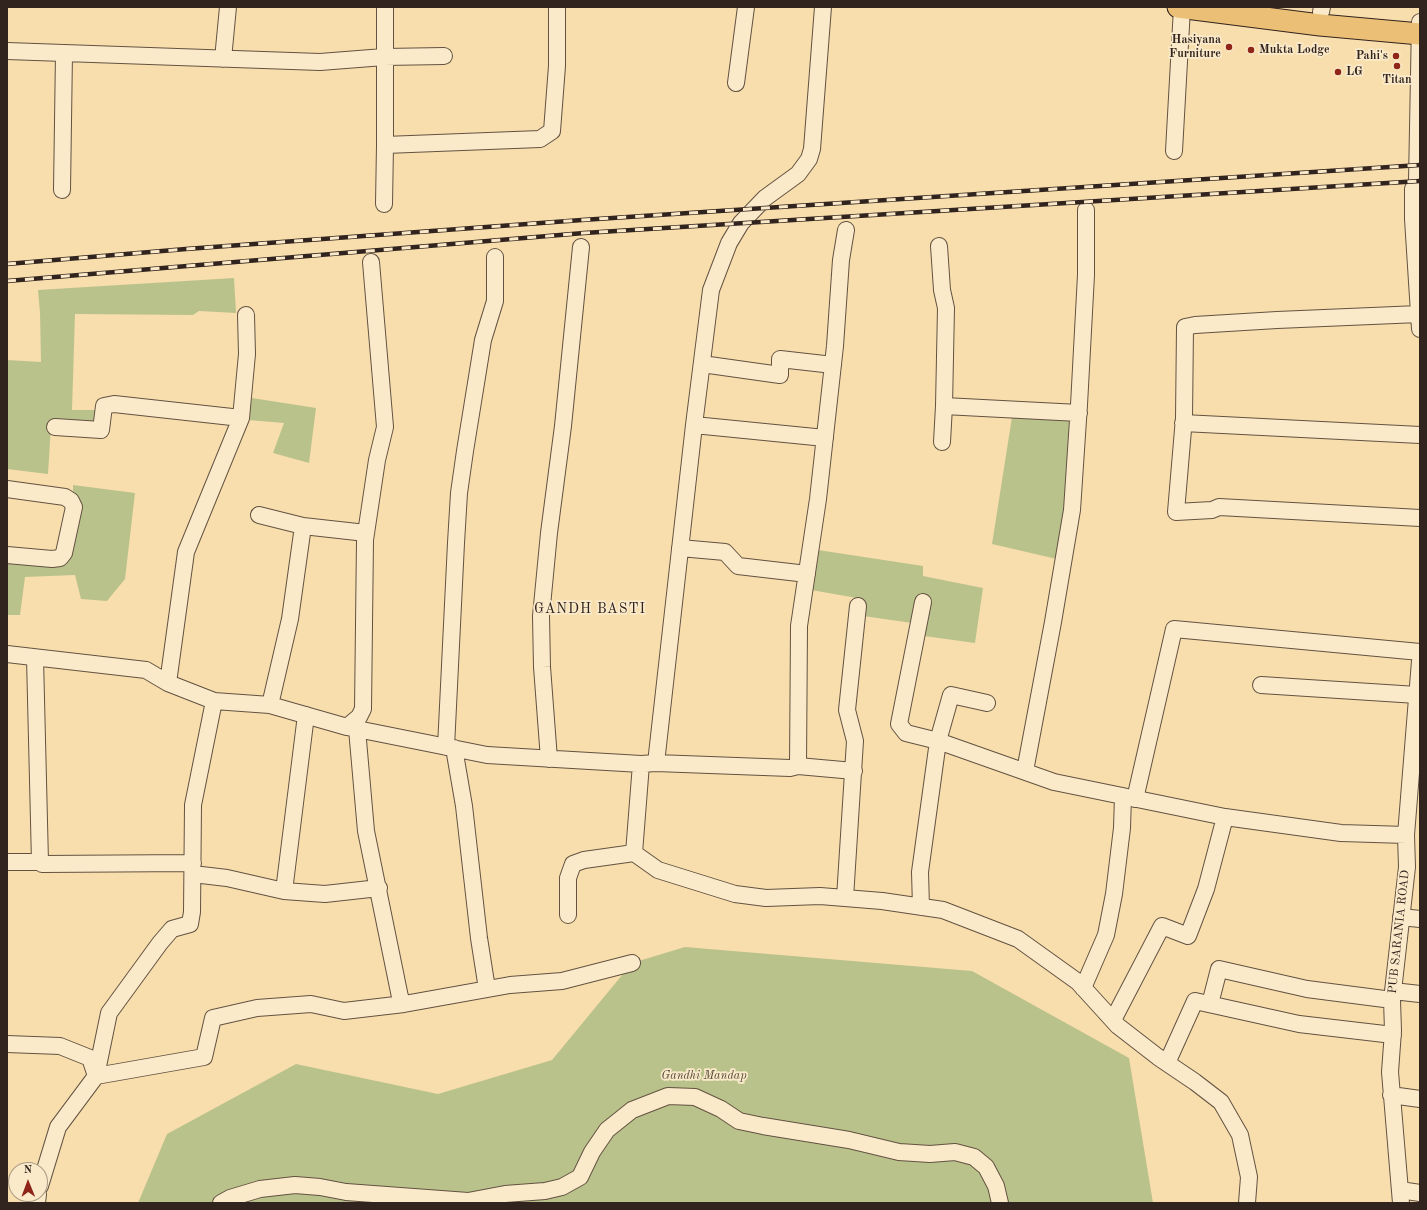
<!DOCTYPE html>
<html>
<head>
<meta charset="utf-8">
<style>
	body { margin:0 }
	#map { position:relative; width:1427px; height:1210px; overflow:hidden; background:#f8dead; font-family:"Old Standard TT",serif }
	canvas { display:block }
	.frame { position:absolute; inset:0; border:8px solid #31231d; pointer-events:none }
	.north { position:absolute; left:8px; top:1162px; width:40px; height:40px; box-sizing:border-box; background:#faeaca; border:1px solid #aa9a85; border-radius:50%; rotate:359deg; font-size:11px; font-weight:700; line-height:16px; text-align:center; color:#31231d }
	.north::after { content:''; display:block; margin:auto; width:14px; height:18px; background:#8f2418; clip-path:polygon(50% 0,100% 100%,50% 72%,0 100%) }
</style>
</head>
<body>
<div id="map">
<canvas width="1427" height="1210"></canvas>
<div class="frame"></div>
<div class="north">N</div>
</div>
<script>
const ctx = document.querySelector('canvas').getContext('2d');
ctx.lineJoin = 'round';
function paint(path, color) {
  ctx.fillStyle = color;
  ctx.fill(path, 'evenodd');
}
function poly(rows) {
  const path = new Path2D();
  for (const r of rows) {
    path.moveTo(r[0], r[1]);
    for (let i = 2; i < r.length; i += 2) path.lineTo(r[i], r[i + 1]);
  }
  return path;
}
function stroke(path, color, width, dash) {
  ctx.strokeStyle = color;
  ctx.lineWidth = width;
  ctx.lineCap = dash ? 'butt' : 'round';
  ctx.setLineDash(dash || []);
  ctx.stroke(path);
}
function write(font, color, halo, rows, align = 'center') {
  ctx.font = font + ' "Old Standard TT",serif';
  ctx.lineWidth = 3.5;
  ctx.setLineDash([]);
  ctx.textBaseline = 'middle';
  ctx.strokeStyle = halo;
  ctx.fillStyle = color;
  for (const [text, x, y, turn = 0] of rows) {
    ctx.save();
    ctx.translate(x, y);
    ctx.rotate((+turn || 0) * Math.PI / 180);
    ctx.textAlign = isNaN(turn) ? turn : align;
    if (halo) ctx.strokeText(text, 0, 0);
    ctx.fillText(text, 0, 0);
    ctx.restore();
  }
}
const green = poly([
	[234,278,236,313,199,311,193,315,75,314,72,410,95,410,94,429,51,426,48,474,7,469,7,360,41,362,40,313,38,290],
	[252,398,316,408,309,463,273,453,284,423,248,420],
	[1012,417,1076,421,1061,560,992,544],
	[73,485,135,493,125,579,107,601,81,599,75,575,25,577,20,615,7,615,7,556,60,559,73,499],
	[818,550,923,566,923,576,983,588,975,643,924,636,912,623,856,615,857,598,811,590],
	[685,947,972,971,1129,1058,1153,1203,138,1203,167,1134,296,1064,438,1094,552,1060,632,963]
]);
const minor = poly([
	[1321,12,1322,7],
	[1420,22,1417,181,1413,189,1413,219,1420,329],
	[7,51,320,62,384,57,444,56],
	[223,59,228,7],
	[736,83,746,7],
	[385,145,540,139,552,131,557,66,557,7],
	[1174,151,1182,8],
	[62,190,64,53],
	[384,204,385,145,385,7],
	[939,246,942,290,946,308,944,406],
	[1419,314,1277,320,1195,325,1185,327,1184,418,1176,512,1212,510,1219,507,1420,518],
	[702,364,780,375,780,359,833,365],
	[1183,423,1420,435],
	[694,425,825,438],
	[55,427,101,430,104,406,114,404,241,418],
	[942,442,944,406,1079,413],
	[7,489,65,497,71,501,74,507,64,553,60,558,52,559,7,555],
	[259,515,303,526],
	[680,548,725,552,738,566,807,574],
	[923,602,899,724,906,733,938,741,1054,782,1225,817],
	[7,654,146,670,168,683,214,701,270,705,347,727,359,717,363,709,365,540,377,460,385,427,371,262],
	[168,683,186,552,241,418,247,354,246,315],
	[1261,685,1417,695],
	[270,705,290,619,303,526,366,533],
	[306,715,284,891,325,894,379,888],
	[347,727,487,755,641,764,656,763,790,768,798,766,799,626,818,499,835,346,841,260,846,230],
	[357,729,366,831,400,997,404,1004,510,985,562,981,632,963],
	[446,747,456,543,459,493,465,451,483,340,495,301,495,257],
	[454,748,464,806,479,938,487,989],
	[549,759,542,667,541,616,549,533,563,426,581,247],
	[656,763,694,425,711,290,729,243,741,223,765,198,798,174,809,159,812,149,823,7],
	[641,764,634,853,658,870,735,894,766,898,820,896,882,901,943,910,1018,939,1078,982,1118,1026,1158,1057,1195,1082,1221,1102,1240,1135,1249,1177,1247,1203],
	[798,766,854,771],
	[1025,771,1053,622,1072,510,1079,405,1086,275,1086,210],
	[1135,799,1174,629,1420,652],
	[7,862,40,862,35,658],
	[40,862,42,864,193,863],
	[193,874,227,878,284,891],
	[845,898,855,741,847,710,858,606],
	[921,907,920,872,938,741,951,695,987,703],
	[568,915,568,878,573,864,584,860,634,853],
	[1401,917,1420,919],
	[1083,988,1106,935,1114,894,1122,828,1123,796],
	[1393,991,1420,994],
	[1210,1004,1219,969,1307,989,1392,1000],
	[1113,1020,1162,926,1188,936,1206,889,1225,817,1341,833,1406,835],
	[7,1044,60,1046,90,1058,96,1076,109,1013,160,943,172,929,190,924,192,912,193,805,214,701],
	[1167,1063,1195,1001,1299,1024,1393,1035],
	[1391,1095,1420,1099],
	[40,1186,58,1127,96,1076,204,1057,213,1018,257,1008,311,1004,344,1011,404,1004],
	[1400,1190,1420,1193],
	[37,1203,38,1194],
	[221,1203,230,1198,260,1189,295,1185,320,1187,346,1192,468,1201,505,1194,545,1191,562,1187,580,1177,592,1152,607,1130,632,1110,668,1096,695,1097,721,1109,739,1121,763,1126,849,1140,899,1152,930,1154,955,1152,974,1157,986,1167,996,1186,1000,1203],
	[1401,1203,1390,1072,1393,1031,1392,1000,1407,867,1406,835,1420,661]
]);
const major = poly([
	[1178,7,1320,25,1420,34]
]);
const rail = poly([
	[7,264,186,249,582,220,1420,165],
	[7,281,584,233,1420,181]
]);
const markers = [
	[1229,47,4,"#8f2418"],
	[1251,50,4,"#8f2418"],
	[1396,56,4,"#8f2418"],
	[1397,66,4,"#8f2418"],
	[1338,72,4,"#8f2418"]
];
const poiNames = [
	["Hasiyana",1221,40],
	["Furniture",1221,54],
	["Mukta Lodge",1259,50,"left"],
	["Pahi's",1388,56],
	["LG",1346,72,"left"],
	["Titan",1397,80,"center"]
];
const streetNames = [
	["PUB SARANIA ROAD",1399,932,-84]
];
const parkNames = [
	["Gandhi Mandap",704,1076]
];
const quarterNames = [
	["GANDH BASTI",590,609]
];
paint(green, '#bac28c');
stroke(minor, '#635241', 18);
stroke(major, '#31231d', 23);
stroke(minor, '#faeaca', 16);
stroke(major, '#ecbf76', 21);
stroke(rail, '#31231d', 4.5);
stroke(rail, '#faeaca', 3, [9]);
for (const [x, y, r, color] of markers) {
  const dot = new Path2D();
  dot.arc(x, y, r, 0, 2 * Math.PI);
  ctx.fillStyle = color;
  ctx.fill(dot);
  stroke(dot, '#faeaca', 1.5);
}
write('bold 12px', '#31231d', '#faeaca', poiNames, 'right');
write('12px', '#31231d', '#faeaca', streetNames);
write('italic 12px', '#534b39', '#faeaca', parkNames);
ctx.letterSpacing = '1px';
write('14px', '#31231d', '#faeaca', quarterNames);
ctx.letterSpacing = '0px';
</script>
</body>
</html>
